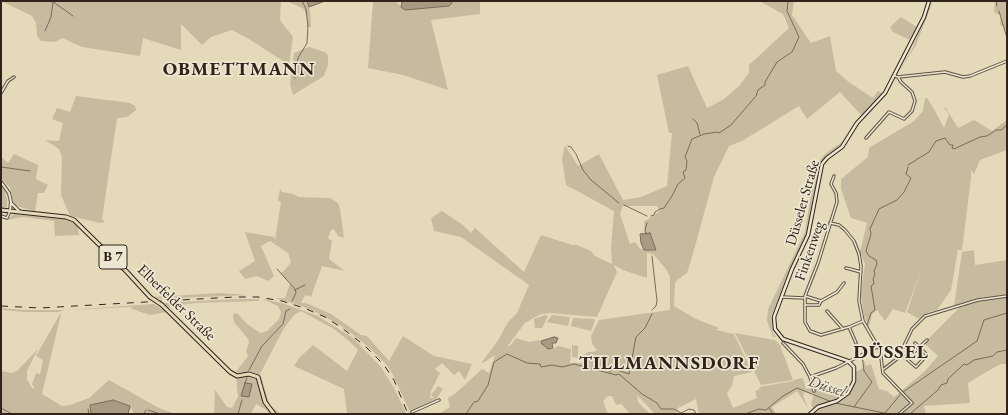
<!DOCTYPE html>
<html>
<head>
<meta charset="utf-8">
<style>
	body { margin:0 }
	#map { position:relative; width:1008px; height:415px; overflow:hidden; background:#e4daba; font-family:"EB Garamond",serif }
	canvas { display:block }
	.frame { position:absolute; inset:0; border:2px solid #31221b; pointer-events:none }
</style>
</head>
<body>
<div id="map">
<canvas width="1008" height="415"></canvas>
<div class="frame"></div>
</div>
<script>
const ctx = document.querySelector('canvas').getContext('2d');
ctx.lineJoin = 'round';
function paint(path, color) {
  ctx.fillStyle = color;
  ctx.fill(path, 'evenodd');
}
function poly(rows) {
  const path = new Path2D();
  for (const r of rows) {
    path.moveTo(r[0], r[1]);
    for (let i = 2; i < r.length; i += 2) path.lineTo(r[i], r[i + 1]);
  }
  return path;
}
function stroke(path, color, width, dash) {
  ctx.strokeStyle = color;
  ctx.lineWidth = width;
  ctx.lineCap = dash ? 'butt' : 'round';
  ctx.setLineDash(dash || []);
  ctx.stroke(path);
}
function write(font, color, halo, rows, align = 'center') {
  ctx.font = font + ' "EB Garamond",serif';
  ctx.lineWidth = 3.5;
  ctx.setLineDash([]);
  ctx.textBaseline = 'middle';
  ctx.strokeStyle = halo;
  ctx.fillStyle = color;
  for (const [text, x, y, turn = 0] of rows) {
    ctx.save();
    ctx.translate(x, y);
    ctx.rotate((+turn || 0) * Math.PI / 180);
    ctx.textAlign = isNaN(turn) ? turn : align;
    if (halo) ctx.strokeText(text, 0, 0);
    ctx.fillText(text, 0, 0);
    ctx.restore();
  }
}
const green = poly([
	[1,1,281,1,280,20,293,37,289,65,249,39,232,30,211,37,202,45,181,24,181,50,143,38,140,56,82,47,62,38,55,42,41,41,37,36,36,23,32,16],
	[287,1,307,1,310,11,311,27,307,27,307,18,304,9],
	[373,1,395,1,405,10,452,3,451,1,480,1,480,14,431,20,448,90,403,75,368,68],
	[762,1,794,1,792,15,811,43,830,36,836,71,850,83,873,98,878,91,882,93,862,116,840,92,807,119,799,106,742,141,729,146,714,177,694,250,687,273,677,280,675,284,674,306,696,319,719,328,716,330,734,334,752,372,734,376,732,386,727,393,733,408,757,398,755,391,760,389,759,387,794,381,793,380,761,385,735,333,775,340,780,345,793,380,803,378,806,389,813,388,812,395,805,392,803,395,808,408,797,391,772,407,776,414,699,414,696,399,678,408,676,414,655,414,637,395,638,402,650,414,629,414,627,410,621,404,616,405,612,396,608,396,603,401,608,414,439,414,450,407,448,398,456,393,482,369,489,373,495,355,483,363,482,362,499,339,508,322,517,313,529,285,461,237,434,231,431,218,442,211,463,225,471,233,475,228,524,272,541,235,572,245,577,245,591,251,595,256,612,264,611,248,614,211,566,185,562,159,565,145,578,166,599,154,623,200,641,197,667,186,672,133,669,133,657,75,688,66,707,108,724,99,739,86,749,73,749,65,789,28,783,14,761,2],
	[623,206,657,206,660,211,644,222,645,234,650,233,656,250,640,249,635,242,630,244,620,214],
	[647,253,653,254,666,269,670,277,670,310,599,320,591,336,592,344,597,350,594,352,588,352,582,356,582,363,570,363,571,349,558,346,553,349,545,348,539,340,529,342,516,338,511,345,507,347,525,323,541,314,550,313,597,317,617,272,614,265,623,270,647,278],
	[932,1,933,1,916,45,899,72,912,49],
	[995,1,1007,1,1007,32,1000,24,1001,16,994,12],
	[901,17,917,27,910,40,893,32,890,27],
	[309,47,325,52,328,55,328,65,324,76,293,95,290,84,294,53],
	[76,96,130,103,135,106,136,110,127,117,117,118,102,219,105,222,100,223,70,216,61,195,62,157,59,149,45,140,59,141,63,123,52,119,57,108,70,112],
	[925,98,927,98,934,109,944,128,949,114,944,108,945,107,958,128,974,120,992,131,1007,120,1007,150,980,160,974,174,971,170,971,178,962,250,958,250,951,290,937,310,929,312,919,319,907,312,922,268,905,313,893,309,885,321,877,310,872,314,869,327,864,316,861,294,865,264,860,252,867,223,851,218,841,189,841,179,868,157,869,148,914,121,923,111],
	[850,131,851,133,844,144,822,162,808,233,771,316,773,333,776,337,773,337,767,321,768,309,805,232,813,181,819,161,826,153,842,142],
	[14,154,38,165,36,179,48,185,44,193,38,193,35,212,14,205,10,188,1,178,1,157,8,163],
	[1,186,5,191,7,199,7,207,3,208,1,208],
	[280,189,282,192,293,194,299,197,330,198,338,203,340,209,344,238,338,236,334,229,331,230,328,238,332,241,329,259,345,271,322,266,311,297,305,295,301,303,306,303,331,314,361,335,367,336,389,361,403,336,434,356,472,364,465,380,459,371,454,375,442,363,435,369,440,373,431,391,430,398,434,398,431,395,438,386,443,389,437,398,438,398,410,412,393,375,386,364,366,345,343,327,318,313,299,305,275,298,285,298,290,283,280,273,284,271,291,262,288,253,270,241,261,246,274,276,268,281,257,276,245,279,239,271,255,261,245,232,274,237,275,240,281,202,278,200],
	[14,214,70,219,80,228,78,228,79,235,55,236,54,221,23,217,7,220],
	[974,250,975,265,1007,260,1007,295,979,298,954,306,962,252],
	[218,293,250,295,157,299,154,297],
	[1007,296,1007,364,1001,364,988,371,968,383,970,403,924,406,926,414,814,414,816,411,811,405,815,388,825,387,849,393,853,388,856,372,863,368,863,358,866,366,871,364,879,389,887,391,894,397,925,371,938,356,924,343,960,307,981,300],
	[236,299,259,299,259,301,196,303,170,306,170,308,162,303],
	[262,299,282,303,318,316,353,338,381,367,394,388,406,413,347,414,344,389,294,366,299,358,313,345,347,371,358,350,349,341,334,329,301,311,294,315,284,328,260,374,270,405,281,414,270,414,265,409,256,404,251,414,214,414,215,390,227,407,232,408,238,397,236,377,243,376,243,372,235,373,248,356,246,351,249,343,248,339,234,322,233,315,235,313,238,314,247,324,260,333,267,331,279,319,281,312,278,306],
	[154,304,167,312,150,315,132,309,131,307,66,310],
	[1,308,23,310,64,310,59,312,24,312,3,310],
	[60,314,61,314,42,394,62,406,70,405,89,398,109,380,159,408,175,414,134,414,131,408,128,414,130,406,113,400,90,405,91,414,1,414,1,371,11,373,17,371,38,349,27,371,27,379,32,388,35,389,32,384,36,373,40,374,43,360,36,356],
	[545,315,548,316,542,328,535,328,534,319],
	[552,315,570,317,568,326,547,322],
	[573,318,594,319,595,321,591,331,571,326],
	[572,345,578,346,578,358,572,357]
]);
const water = poly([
	[307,1,325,1,309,7,307,1],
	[402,1,451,1,452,3,449,6,405,10,401,7,402,1],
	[650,233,656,250,644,250,641,243,640,234,650,233],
	[554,337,558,338,556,343,552,343,553,348,548,349,542,344,541,341,554,337],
	[245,383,252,384,249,397,241,396,245,383],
	[113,400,130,406,128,414,91,414,90,405,113,400]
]);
const stream = poly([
	[52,1,73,16],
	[996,1,997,6],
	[999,11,1007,38],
	[45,31,51,17,53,2],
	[295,78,294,74,298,58,307,43,308,26,306,9,302,1],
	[693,119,697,123,700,134],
	[568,146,571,147,576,154,583,170,591,180,619,203],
	[908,165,929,152,936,141,945,138,950,145,953,145,952,148,954,149,980,137,987,136,996,130,1001,130,1007,125],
	[1,167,30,171],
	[624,205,647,216],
	[651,216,654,215,655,212,660,209,664,208,672,196,678,184,685,178,683,172,686,170,687,161,685,157,692,139,704,134,717,132,719,133,731,125,756,96,758,90,765,85,765,82,777,62,792,52,799,37,787,11,788,1],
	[646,234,645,230,647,223],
	[277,269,295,289,296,293,292,301],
	[295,290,305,285],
	[652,310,656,306,657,301,652,256],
	[867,325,871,313,875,310,871,286,874,284,873,279,875,274,874,271,877,264,876,260,869,256,866,251,871,234,870,229,879,209,897,200,904,192,911,178,906,174,908,167],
	[249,370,262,346,283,324,286,311,290,309],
	[609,372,614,369,629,374,636,337,645,328,652,314],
	[245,383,247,378],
	[903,392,977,341,984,320,1007,313],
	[835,403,889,414],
	[854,407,872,382,864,371,862,356],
	[1,408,12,414],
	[769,408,773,414],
	[88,409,89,414],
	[148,410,160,414],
	[885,413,900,395],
	[144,414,146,410],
	[238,414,242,400],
	[466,414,474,402,478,401,488,385,494,362,507,354,527,363,540,364,541,367,552,365,562,367,574,364,616,375,619,374,642,394,657,403,661,409,674,409,681,413,689,409,694,410,696,414],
	[745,414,759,409,766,410,783,396,797,388,832,402],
	[910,414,938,390,941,385,947,383,948,379,964,364,967,365,974,360,993,356,997,352,1007,350]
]);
const minorTunnel = poly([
	[408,414,412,412]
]);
const minor = poly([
	[898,77,945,72,963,77,970,76,1007,61],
	[1,93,8,81,14,77],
	[866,138,889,112,904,119,912,111,915,101,912,92,901,82,898,77,895,76],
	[834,176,831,184,836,193,837,202,818,263,805,296,805,322,810,331,821,335,849,327,863,321],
	[1,216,7,218,10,211],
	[830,223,839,225,845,230,854,241,859,254,861,266,859,301,863,321,880,350,883,373,912,403,899,414],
	[846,268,861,272],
	[782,297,804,298],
	[821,301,837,292,844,283],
	[805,305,819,305,821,301,805,296],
	[827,311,843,329],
	[849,327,856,343],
	[783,343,803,364,810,377,814,391],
	[901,354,916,367,927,355,915,343],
	[908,358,927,340],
	[884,369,898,358,912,329,925,316,978,300,1007,296],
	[810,377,836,368,877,347],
	[412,412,439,400]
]);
const tertiary = poly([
	[1,182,9,193,11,202,10,211],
	[11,203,19,211]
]);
const secondary = poly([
	[810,414,818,407,837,401,848,393,854,381,854,367,848,361,783,339,775,329,774,317,792,269,808,235,822,164,827,158,842,147,857,123,885,93,924,17,929,1]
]);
const primary = poly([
	[1,210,66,217,74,220,127,272,150,297],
	[162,305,230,372,237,376,249,374,258,377,265,402,274,414]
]);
const rail = poly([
	[1,306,40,308,234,297,258,297,282,301,304,308,325,317,342,328,365,346,384,365,394,380,408,414]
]);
const primaryBridge = poly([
	[150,297,162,305]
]);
const shields = [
	[113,257,28]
];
const shieldNames = [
	["B 7",113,257]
];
const streetNames = [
	["Düsseler Straße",803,203,-74],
	["Finkenweg",810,251,-71],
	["Elberfelder Straße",176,303,44]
];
const waterNames = [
	["Düssel",827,387,18]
];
const districtNames = [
	["OBMETTMANN",239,70],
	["DÜSSEL",891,353],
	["TILLMANNSDORF",669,364]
];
paint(green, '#c6bb9f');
paint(water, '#a79b84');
stroke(water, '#786b5a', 1);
stroke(stream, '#786b5a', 1);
stroke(minorTunnel, '#c0b59a', 1.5, [1.5, 1]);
stroke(minor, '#5e5043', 3.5);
stroke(tertiary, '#5e5043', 4);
stroke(secondary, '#31221b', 4.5);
stroke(primary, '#31221b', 5);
stroke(minor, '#ede7d2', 1.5);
stroke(tertiary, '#ede7d2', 2);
stroke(secondary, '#ede7d2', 2.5);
stroke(primary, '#e4daba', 3);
stroke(rail, '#31221b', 1, [7, 7]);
stroke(primaryBridge, '#31221b', 5, []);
stroke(primaryBridge, '#e4daba', 3);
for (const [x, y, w] of shields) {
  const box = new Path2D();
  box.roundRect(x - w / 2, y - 12, w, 24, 3);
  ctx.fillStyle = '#ede7d2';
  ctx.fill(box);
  stroke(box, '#31221b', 1);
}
write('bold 14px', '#31221b', null, shieldNames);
write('15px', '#31221b', '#ede7d2', streetNames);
write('italic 16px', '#5a4c40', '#ede7d2', waterNames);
ctx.letterSpacing = '1px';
write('bold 19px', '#31221b', '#ede7d2', districtNames);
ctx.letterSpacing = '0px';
</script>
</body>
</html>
